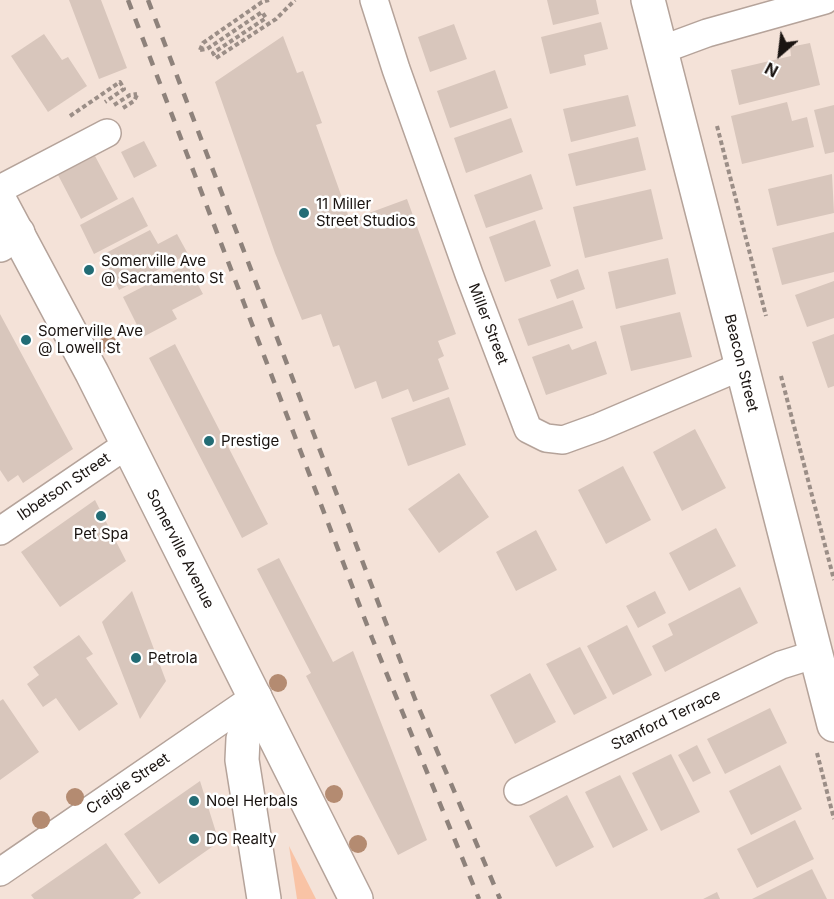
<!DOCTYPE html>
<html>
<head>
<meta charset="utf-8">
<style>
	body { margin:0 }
	#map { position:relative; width:834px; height:899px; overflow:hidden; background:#f4e2d8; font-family:Inter,sans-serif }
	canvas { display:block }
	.north { position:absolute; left:750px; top:24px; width:60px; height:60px; -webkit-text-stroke:4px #fff; paint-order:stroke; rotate:208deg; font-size:16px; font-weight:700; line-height:24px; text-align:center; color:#1a1411 }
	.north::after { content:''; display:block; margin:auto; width:21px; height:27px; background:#1a1411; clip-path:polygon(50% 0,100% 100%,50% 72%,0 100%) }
</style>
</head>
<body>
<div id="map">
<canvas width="834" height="899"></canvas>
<div class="north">N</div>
</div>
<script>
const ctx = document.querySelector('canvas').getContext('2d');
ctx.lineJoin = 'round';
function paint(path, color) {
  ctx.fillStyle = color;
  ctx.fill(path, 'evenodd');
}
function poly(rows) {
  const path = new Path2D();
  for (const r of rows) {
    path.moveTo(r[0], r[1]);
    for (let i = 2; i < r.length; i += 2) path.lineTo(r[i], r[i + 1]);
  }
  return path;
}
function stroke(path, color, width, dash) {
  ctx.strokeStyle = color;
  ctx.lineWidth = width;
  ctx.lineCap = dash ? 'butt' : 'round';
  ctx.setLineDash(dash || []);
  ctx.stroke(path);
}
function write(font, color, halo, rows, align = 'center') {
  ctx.font = font + ' Inter,sans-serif';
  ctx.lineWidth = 5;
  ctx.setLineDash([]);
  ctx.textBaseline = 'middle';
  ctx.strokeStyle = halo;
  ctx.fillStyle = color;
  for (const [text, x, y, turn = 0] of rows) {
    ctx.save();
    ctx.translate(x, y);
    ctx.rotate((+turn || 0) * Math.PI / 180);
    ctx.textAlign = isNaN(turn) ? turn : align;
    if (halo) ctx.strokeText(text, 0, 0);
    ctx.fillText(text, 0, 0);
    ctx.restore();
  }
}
const green = poly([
	[289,846,316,899,297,899]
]);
const building = poly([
	[69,0,101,0,127,68,99,79],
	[547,0,596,0,599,14,553,25],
	[601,22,608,49,584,55,586,65,550,74,541,37],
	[454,24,467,59,430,72,418,37],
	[44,34,62,60,68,57,87,86,48,112,11,56],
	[283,36,297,73,303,71,322,123,316,125,350,220,407,199,456,334,438,341,444,356,438,359,449,389,413,402,408,389,382,399,376,381,355,389,339,345,333,347,321,314,302,320,275,253,215,82],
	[810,43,820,85,739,105,731,70,791,56,790,47],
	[495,70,508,108,450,128,437,91],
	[628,95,636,126,571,142,563,109],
	[787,102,792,121,807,117,814,147,742,164,731,116],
	[834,105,834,152,825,154,814,110],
	[511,118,523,152,466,173,454,138],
	[638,137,646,170,576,186,568,154],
	[144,141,157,166,134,178,121,152],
	[95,156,118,199,81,219,58,175],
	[531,174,543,209,486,228,474,195],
	[832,174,834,213,777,226,768,189],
	[651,189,663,239,585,258,573,207],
	[133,197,148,226,94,254,80,225],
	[535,220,551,266,505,282,489,237],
	[150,230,158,244,177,234,188,254,119,290,102,255],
	[834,232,834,272,782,285,772,248],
	[668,258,676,294,616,309,608,272],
	[187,264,203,294,172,310,177,319,143,337,123,297],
	[578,269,585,289,557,299,550,280],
	[834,281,834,318,807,327,795,295],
	[573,300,583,328,528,346,518,319],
	[680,312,692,357,631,371,620,326],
	[0,314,73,449,23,483,18,475,8,482,0,470],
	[834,334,834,386,828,388,812,342],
	[596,341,607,374,546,395,532,357,569,344,572,350],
	[175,344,268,524,242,538,149,358],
	[449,397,466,445,408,466,391,418],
	[695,429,726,488,682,511,653,452],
	[623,466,651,520,606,544,578,490],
	[459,473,489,517,439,553,408,509],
	[95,500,126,561,60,607,21,552],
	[716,528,736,566,689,591,669,553],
	[536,530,557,570,516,591,496,552],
	[279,558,333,662,353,651,427,840,398,855,306,676,311,673,257,569],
	[740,587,758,623,665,672,652,646,673,635,668,624],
	[132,591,166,681,140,719,102,622],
	[655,591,666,613,638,628,626,606],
	[627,625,652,675,613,695,587,646],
	[79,635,93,654,86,658,118,704,79,731,56,698,43,707,27,684,39,675,33,667],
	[580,647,607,698,574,715,546,664],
	[530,673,556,722,515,744,490,695],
	[3,699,39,752,0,780,0,701],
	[770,708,787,743,725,774,707,739],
	[697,745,711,773,693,782,678,755],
	[671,754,700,812,661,831,632,773],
	[780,765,802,809,751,835,729,791],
	[620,775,648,830,613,848,585,792],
	[200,781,219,842,159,884,124,834],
	[567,795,594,847,556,867,529,816],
	[795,820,814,859,757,888,737,849],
	[106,843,141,893,133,899,34,899,31,895],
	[812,869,827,899,752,899],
	[717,892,720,899,703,899]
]);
const path = poly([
	[200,50,207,49,262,12,266,18,213,53,216,58,276,19,295,0],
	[200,50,203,43,262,2,269,0],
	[114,105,130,95,137,94],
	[123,108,134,101,137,95],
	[70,116,120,82,124,89,105,102],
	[717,126,766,316],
	[781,376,834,580],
	[817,753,834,819]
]);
const street = poly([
	[374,0,396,69,469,274,528,429,546,438,563,440,599,427,742,366],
	[661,50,707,33,825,0],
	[0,189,107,133],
	[0,531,128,444],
	[518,791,781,665,816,654],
	[0,872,255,697]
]);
const secondary = poly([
	[0,245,18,233],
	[255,697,243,739,242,760,264,899]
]);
const primary = poly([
	[648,0,834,725],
	[0,201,92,373,356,899]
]);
const rail = poly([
	[128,0,372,638,479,899],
	[148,0,415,699,500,899]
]);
const trees = [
	[108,344],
	[278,683],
	[334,794],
	[75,797],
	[41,820],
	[358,844]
];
const markers = [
	[304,213,6,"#226c75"],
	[89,270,6,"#226c75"],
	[26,340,6,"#226c75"],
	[209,441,6,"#226c75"],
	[101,516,6,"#226c75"],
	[136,658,6,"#226c75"],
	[194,801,6,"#226c75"],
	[194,839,6,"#226c75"]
];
const poiNames = [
	["11 Miller",316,204],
	["Street Studios",316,221],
	["Somerville Ave",101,261],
	["@ Sacramento St",101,278],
	["Somerville Ave",38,331],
	["@ Lowell St",38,348],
	["Prestige",221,441],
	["Pet Spa",101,534,"center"],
	["Petrola",148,658],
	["Noel Herbals",206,801],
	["DG Realty",206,839]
];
const streetNames = [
	["Miller Street",488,324,69],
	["Beacon Street",741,363,76],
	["Ibbetson Street",64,487,-34],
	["Somerville Avenue",180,549,63],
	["Stanford Terrace",666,720,-26],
	["Craigie Street",128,784,-34]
];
paint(green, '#f9c3a5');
paint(building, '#d8c6bc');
stroke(street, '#b5a39a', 30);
stroke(secondary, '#b5a39a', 36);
stroke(primary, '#b5a39a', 36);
stroke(path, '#9b8e87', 4, [4.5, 3]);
stroke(street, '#fff', 27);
stroke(secondary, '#fff', 33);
stroke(primary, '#fff', 33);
stroke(rail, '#8e827b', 4.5, [10, 10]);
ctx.fillStyle = '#b48b71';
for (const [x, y] of trees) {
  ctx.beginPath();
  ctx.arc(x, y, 9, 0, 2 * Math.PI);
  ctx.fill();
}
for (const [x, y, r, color] of markers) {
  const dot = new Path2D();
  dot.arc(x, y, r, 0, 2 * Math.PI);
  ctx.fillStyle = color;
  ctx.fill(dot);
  stroke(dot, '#fff', 2);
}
write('15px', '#1a1411', '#fff', poiNames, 'left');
write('15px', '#1a1411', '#fff', streetNames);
</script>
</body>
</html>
